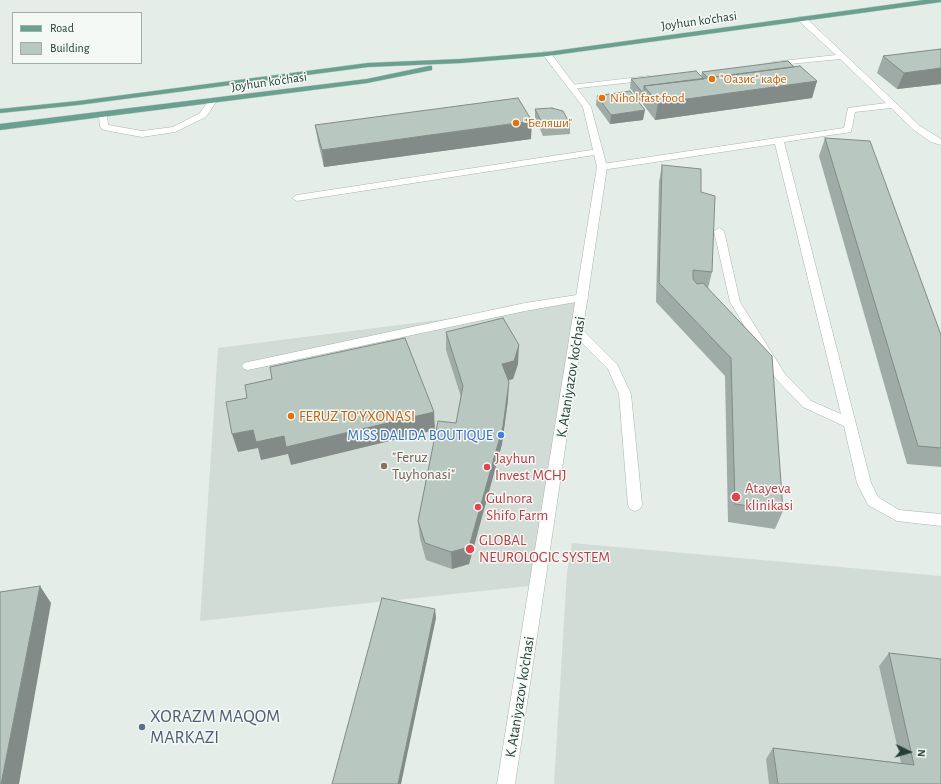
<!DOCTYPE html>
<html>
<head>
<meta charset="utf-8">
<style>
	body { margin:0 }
	#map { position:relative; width:941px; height:784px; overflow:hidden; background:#e4ede8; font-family:"Alegreya Sans",sans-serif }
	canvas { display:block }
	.legend { position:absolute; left:12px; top:12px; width:130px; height:52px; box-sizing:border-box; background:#f4f9f6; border:1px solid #a1aea9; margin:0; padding:5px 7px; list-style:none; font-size:12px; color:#243e35 }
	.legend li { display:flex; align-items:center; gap:8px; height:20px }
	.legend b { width:20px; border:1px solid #a1aea9 }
	.north { position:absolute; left:889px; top:732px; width:40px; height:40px; -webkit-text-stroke:3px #f4f9f6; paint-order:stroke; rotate:95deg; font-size:11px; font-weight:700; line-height:16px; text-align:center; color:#243e35 }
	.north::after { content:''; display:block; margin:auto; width:14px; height:18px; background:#243e35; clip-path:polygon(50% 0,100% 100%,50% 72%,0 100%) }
</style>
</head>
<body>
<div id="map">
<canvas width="941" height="784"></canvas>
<ul class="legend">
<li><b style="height:5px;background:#6aa08f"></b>Road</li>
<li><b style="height:11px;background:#b9c7c1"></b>Building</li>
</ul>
<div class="north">N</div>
</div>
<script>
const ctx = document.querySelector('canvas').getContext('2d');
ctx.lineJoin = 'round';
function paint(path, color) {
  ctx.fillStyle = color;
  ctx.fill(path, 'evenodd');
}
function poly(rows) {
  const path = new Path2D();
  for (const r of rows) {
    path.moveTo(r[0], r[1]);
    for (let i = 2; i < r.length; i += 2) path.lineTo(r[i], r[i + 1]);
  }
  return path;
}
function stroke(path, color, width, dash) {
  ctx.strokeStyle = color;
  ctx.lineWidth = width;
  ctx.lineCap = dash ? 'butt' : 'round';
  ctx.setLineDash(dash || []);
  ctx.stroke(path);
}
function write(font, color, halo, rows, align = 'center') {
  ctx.font = font + ' "Alegreya Sans",sans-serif';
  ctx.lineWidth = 3;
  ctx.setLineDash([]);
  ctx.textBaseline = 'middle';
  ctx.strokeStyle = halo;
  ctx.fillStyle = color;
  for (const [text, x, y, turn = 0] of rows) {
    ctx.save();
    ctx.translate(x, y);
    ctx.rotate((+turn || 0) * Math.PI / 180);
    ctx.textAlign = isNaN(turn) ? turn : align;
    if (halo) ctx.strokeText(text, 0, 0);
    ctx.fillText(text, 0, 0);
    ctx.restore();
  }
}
const built = poly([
	[587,301,538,585,200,621,218,348],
	[572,543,941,576,941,784,554,784,567,572]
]);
const service = poly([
	[799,17,805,17,920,126,941,139,941,145,931,142,914,130,891,108,855,112,851,132,784,142,871,483,878,497,899,510,941,514,941,526,897,521,868,505,857,483,844,426,803,407,777,380,730,302,714,231,719,228,724,231,740,302,785,374,811,401,841,414,775,144,602,170,597,167,602,164,844,128,848,108,886,103,840,59,770,66,769,64,773,62,836,55,799,21,799,17],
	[648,76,652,78,651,80,571,89,567,87,571,85,648,76],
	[209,100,212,100,216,102,206,117,175,132,142,137,104,130,100,127,99,115,103,112,107,115,108,125,142,131,173,127,200,113,209,100],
	[598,149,602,152,601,154,297,201,292,198,297,195,598,149],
	[583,294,587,296,588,298,587,300,525,311,248,370,244,369,242,366,244,363,248,362,525,303,583,294],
	[578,328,582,329,617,364,631,394,642,505,640,509,635,511,630,509,628,505,619,394,608,369,574,335,572,332,574,329,578,328]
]);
const minor = poly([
	[544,52,550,52,591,107,607,167,515,784,497,784,597,167,583,107,544,56,544,52]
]);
const primary = poly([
	[924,0,941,0,941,2,547,56,461,63,368,67,78,105,0,113,0,109,78,101,368,63,461,59,547,52,924,0],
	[429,66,432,66,432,70,367,83,0,130,0,124,367,79,429,66]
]);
const wall = poly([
	[941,49,941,84,897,89,877,73,883,56],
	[794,67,817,81,812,98,655,120,642,103,642,101,640,101,630,88,631,79,701,76,702,72],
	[597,96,643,120,610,124,596,105],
	[535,109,570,124,570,134,543,136,535,118],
	[315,125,531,139,324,167,318,142],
	[825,138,941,335,941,467,907,464,819,156],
	[662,165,701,192,712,272,708,288,783,511,775,529,728,522,725,376,656,302,659,182],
	[446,332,518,364,513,379,508,380,508,400,502,444,469,564,452,569,426,560,420,538,418,521,456,423,461,397,446,350],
	[889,653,941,784,769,784,766,759,773,748,901,763,879,666]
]);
const shadedWall = poly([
	[941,68,941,84,897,89,904,73],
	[817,81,812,98,655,120,658,103],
	[642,92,644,92,642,101,640,101],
	[645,110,643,120,610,124,611,115],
	[532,121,531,139,324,167,322,150],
	[519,345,518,364,513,379,501,382,502,364],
	[509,382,508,400,502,444,469,564,452,569,451,552],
	[434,412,435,430,291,465,288,454,261,460,258,448,238,452,232,434,253,430,284,436],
	[40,586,51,603,19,784,1,784],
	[435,609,436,618,401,784,398,784]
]);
const building = poly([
	[941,49,941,68,904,73,883,56,941,49],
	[788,61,794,67,708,78,702,72,788,61],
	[800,66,817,81,658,103,644,86,800,66],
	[696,71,704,79,644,86,644,92,642,92,631,79,696,71],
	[630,91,645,110,611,115,597,96,630,91],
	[518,98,532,121,322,150,315,125,518,98],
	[552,108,563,111,570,124,544,127,535,109,552,108],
	[825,138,870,141,941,335,941,448,918,446,825,138],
	[662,165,701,169,701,192,715,196,712,272,693,270,693,279,697,284,703,283,772,356,783,511,735,504,731,358,659,283,662,165],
	[503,318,519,345,514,361,502,364,509,382,503,426,469,547,451,552,425,543,418,521,438,421,456,423,463,386,446,332,503,318],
	[405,338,434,412,286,447,284,436,256,442,253,430,232,434,226,402,247,398,245,385,272,379,270,367,405,338],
	[40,586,1,784,0,784,0,592,40,586],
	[382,598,435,609,398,784,332,784,382,598],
	[889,653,941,659,941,784,778,784,773,748,914,765,889,653]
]);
const markers = [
	[712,79,4,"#e8710a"],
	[602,98,4,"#e8710a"],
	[516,123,4,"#e8710a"],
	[291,416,4,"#e8710a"],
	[501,435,4,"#3f7fe0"],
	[384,466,4,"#8d6e63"],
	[487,467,4,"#e0444e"],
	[736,497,5,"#e0444e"],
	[478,507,4,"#e0444e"],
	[470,549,5,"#e0444e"],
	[142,727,4,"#5c6f8a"]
];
const farStreetnames = [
	["Joyhun ko'chasi",699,21,-8],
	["Joyhun ko'chasi",269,82,-8]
];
const farFoodnames = [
	["\"Оазис\" кафе",720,79],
	["Nihol fast food",610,98],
	["\"Беляши\"",524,123]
];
const streetNames = [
	["K.Ataniyazov ko'chasi",571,377,-81],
	["K.Ataniyazov ko'chasi",520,697,-81]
];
const foodNames = [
	["FERUZ TO'YXONASI",299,416]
];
const shopNames = [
	["MISS DALIDA BOUTIQUE",493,435]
];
const educationNames = [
	["\"Feruz",392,457],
	["Tuyhonasi\"",392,474]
];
const healthNames = [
	["Jayhun",495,458],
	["Invest MCHJ",495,475],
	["Atayeva",745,488],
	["klinikasi",745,505],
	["Gulnora",486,498],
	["Shifo Farm",486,515],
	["GLOBAL",479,540],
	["NEUROLOGIC SYSTEM",479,557]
];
const nearServicenames = [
	["XORAZM MAQOM",150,717],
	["MARKAZI",150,738]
];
paint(built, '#d2dcd7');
stroke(service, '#a7b5af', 1);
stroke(minor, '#a7b5af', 1);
stroke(primary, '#c2c9c6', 1);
paint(service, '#fff');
paint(minor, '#fff');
paint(primary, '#6aa08f');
paint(wall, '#9faba6');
paint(shadedWall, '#828b87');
paint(building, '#b9c7c1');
stroke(building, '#828b87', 1);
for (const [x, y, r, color] of markers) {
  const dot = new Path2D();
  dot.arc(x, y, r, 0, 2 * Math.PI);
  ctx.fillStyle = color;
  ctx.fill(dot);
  stroke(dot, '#f4f9f6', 1.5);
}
write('13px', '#243e35', '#f4f9f6', farStreetnames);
write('13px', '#c56008', '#f4f9f6', farFoodnames, 'left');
write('15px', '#243e35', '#f4f9f6', streetNames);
write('15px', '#c56008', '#f4f9f6', foodNames, 'left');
write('15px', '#366cbe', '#f4f9f6', shopNames, 'right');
write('15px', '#785e54', '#f4f9f6', educationNames, 'left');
write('15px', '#be3a42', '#f4f9f6', healthNames, 'left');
write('18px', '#4e5e75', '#f4f9f6', nearServicenames, 'left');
</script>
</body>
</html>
